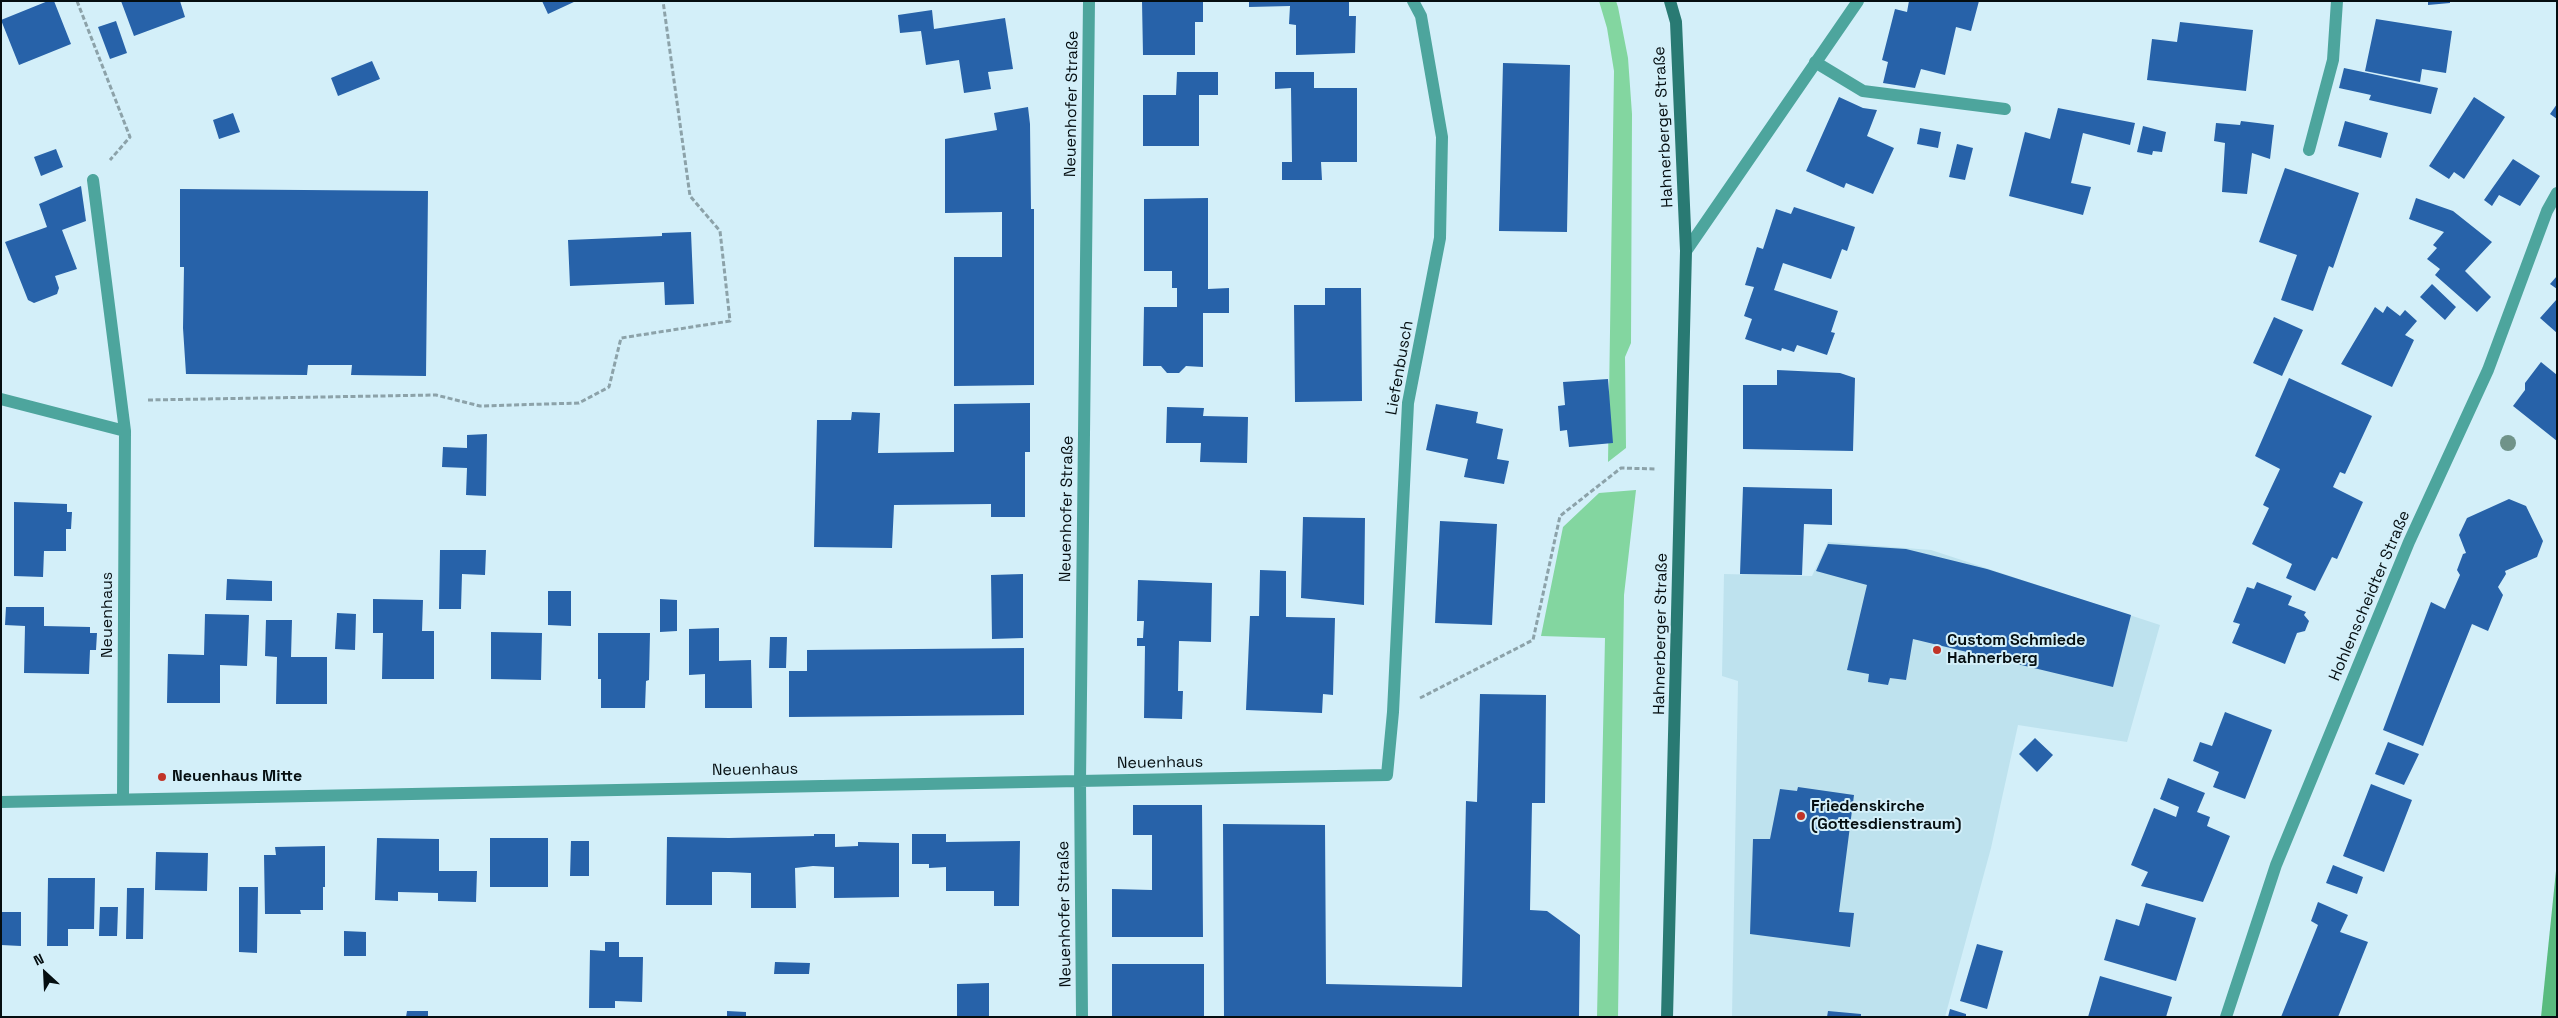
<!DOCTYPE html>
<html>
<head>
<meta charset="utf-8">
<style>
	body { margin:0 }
	#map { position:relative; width:2558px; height:1018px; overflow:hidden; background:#d3eff9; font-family:"Space Grotesk",sans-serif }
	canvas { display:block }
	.frame { position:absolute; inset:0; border:2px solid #050e11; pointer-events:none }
	.north { position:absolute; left:20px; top:948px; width:50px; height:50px; -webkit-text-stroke:4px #d3eff9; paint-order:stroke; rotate:335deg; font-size:14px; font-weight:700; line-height:20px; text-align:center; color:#050e11 }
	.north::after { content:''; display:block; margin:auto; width:18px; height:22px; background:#050e11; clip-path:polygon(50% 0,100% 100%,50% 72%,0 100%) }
</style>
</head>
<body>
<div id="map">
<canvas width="2558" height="1018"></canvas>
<div class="frame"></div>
<div class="north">N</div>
</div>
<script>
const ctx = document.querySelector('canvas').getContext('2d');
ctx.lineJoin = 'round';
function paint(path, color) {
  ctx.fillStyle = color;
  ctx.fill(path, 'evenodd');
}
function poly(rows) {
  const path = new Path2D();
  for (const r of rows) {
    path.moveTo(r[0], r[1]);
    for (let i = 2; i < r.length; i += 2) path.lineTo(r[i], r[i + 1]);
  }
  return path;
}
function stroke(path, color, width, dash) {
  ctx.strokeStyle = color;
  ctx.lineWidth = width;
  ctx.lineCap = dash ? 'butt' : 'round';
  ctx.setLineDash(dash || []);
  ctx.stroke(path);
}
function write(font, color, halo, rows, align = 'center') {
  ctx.font = font + ' "Space Grotesk",sans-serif';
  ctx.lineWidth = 4;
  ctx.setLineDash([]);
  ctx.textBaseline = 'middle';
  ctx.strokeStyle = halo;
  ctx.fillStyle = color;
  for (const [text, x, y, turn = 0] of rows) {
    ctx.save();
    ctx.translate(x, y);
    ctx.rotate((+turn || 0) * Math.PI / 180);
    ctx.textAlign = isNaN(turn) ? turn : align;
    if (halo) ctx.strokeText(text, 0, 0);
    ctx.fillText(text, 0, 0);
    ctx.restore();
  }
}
const built = poly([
	[1828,542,1931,550,2160,625,2127,742,2018,725,1991,848,1945,1017,1732,1017,1738,681,1722,676,1724,574,1812,576]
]);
const green = poly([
	[1599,1,1616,1,1618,7,1628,58,1632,114,1631,343,1625,357,1626,448,1608,462,1614,71,1607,28],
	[1636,490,1624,595,1618,1017,1597,1017,1605,638,1541,636,1563,527,1599,493]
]);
const forest = poly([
	[2557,861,2557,1017,2541,1017]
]);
const building = poly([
	[48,1,54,1,71,44,19,65,1,20],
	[121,1,180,1,185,17,134,36],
	[542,1,576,1,548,14],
	[1142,1,1203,1,1203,22,1195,22,1195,55,1143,55],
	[1249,1,1349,1,1349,16,1356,16,1355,53,1296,55,1296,25,1289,24,1290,6,1249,7],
	[1909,1,1979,1,1971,31,1956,27,1945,75,1921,69,1915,88,1883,83,1888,62,1882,60,1895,9,1907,12],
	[2428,1,2450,1,2450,3,2428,5],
	[932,10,934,29,1005,18,1013,69,988,72,991,89,964,93,959,60,926,65,921,31,900,33,898,15],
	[2376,19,2452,31,2446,73,2422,69,2420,82,2365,71],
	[116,21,127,53,110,59,98,27],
	[2180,22,2253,30,2246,91,2147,80,2152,39,2177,42],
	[372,61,380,79,338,96,331,78],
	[1503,63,1570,65,1567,232,1499,231],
	[2344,68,2438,88,2431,114,2369,100,2371,95,2339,88],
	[1177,72,1218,72,1218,95,1199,95,1199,146,1143,146,1143,95,1176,95],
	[1275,72,1314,72,1314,88,1357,88,1357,162,1321,162,1322,180,1282,180,1282,162,1292,162,1291,88,1275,89],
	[1839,97,1863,108,1877,110,1867,136,1894,148,1873,194,1846,183,1844,188,1806,171],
	[2474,97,2505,117,2464,179,2454,172,2449,179,2429,166],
	[2557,104,2557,119,2550,114],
	[1028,107,1030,124,1031,209,1034,209,1034,385,954,386,954,257,1002,257,1002,212,945,213,945,139,997,130,994,113],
	[2058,108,2135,123,2130,145,2083,133,2071,183,2091,187,2083,215,2009,196,2025,132,2050,139],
	[233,113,240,132,219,139,213,120],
	[2241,121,2274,125,2270,159,2252,153,2247,194,2222,192,2225,143,2214,141,2216,123,2240,125],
	[2345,121,2388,133,2381,158,2338,146],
	[2143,126,2166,132,2162,152,2153,151,2152,155,2137,152],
	[1920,128,1941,132,1938,148,1917,144],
	[1957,144,1973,148,1965,180,1949,177],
	[56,149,63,167,41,176,34,157],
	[2513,159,2540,176,2520,206,2499,195,2492,206,2484,200],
	[2285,168,2359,193,2333,268,2329,266,2313,311,2281,300,2297,255,2259,242],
	[81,186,86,221,62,230,77,269,55,276,59,288,57,294,34,303,28,300,5,242,47,227,39,204],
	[180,189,428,191,426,376,351,375,352,365,308,365,307,375,186,374,183,328,184,267,180,267],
	[1208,198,1208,289,1229,288,1229,313,1203,313,1203,367,1186,366,1179,373,1167,373,1161,366,1143,366,1144,307,1177,307,1177,288,1172,288,1172,271,1144,271,1144,199],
	[2416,198,2453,211,2492,242,2465,271,2491,297,2477,312,2435,275,2440,269,2427,259,2437,248,2433,245,2444,232,2409,219],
	[1794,207,1855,227,1847,251,1842,249,1831,279,1783,263,1774,290,1838,311,1831,332,1835,333,1827,355,1797,345,1794,352,1782,348,1781,351,1745,339,1752,319,1744,316,1754,287,1745,285,1757,247,1763,249,1776,209,1791,214],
	[691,232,694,304,665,305,664,282,570,286,568,240,662,236,662,233],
	[2557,276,2557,289,2550,284],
	[2432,284,2456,307,2445,320,2420,297],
	[1325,288,1361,288,1362,401,1295,402,1294,305,1325,305],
	[2557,299,2557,333,2540,318],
	[2387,306,2400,316,2405,310,2417,321,2405,335,2414,340,2392,387,2341,364,2375,307,2383,313],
	[2274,317,2303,330,2282,376,2253,363],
	[2541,362,2557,375,2557,441,2513,406,2525,390,2525,383],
	[1777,370,1840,373,1855,378,1853,451,1743,449,1743,385,1777,385],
	[2289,378,2372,416,2345,474,2340,472,2333,487,2363,502,2337,559,2332,557,2315,591,2286,578,2292,564,2252,544,2269,508,2263,505,2280,469,2255,456],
	[1608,379,1613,443,1569,447,1567,430,1560,431,1558,406,1565,405,1563,382],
	[1030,403,1030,452,1025,452,1025,517,991,517,991,504,894,505,892,548,814,547,817,420,851,420,852,412,880,413,878,453,954,452,954,404],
	[1436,404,1478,412,1476,423,1503,429,1497,459,1509,461,1504,484,1464,477,1468,459,1426,450],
	[1167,407,1204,408,1203,416,1248,417,1247,463,1200,462,1201,443,1166,443],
	[487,434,486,496,466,495,467,468,442,467,443,447,467,448,467,435],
	[1743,487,1832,489,1832,525,1804,524,1802,575,1740,574],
	[2509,499,2526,506,2543,541,2537,557,2505,571,2506,574,2498,587,2503,595,2488,631,2472,624,2423,746,2383,730,2431,602,2445,609,2460,575,2457,570,2463,554,2466,553,2459,535,2467,518],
	[14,502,67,504,67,512,72,512,71,529,66,529,66,551,44,551,43,577,14,576],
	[1303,517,1365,518,1364,605,1301,598],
	[1440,521,1497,524,1492,625,1435,623],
	[1828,544,1906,549,1987,569,2131,615,2113,687,1913,639,1906,680,1890,678,1888,685,1868,682,1869,674,1847,670,1867,585,1816,571],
	[440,550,486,550,485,575,462,574,461,609,439,609],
	[1260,570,1286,571,1286,617,1335,618,1333,695,1323,694,1322,713,1246,710,1250,616,1259,616],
	[1023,574,1023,638,992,639,991,575],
	[227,579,272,581,272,601,226,600],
	[1138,580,1212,583,1211,642,1179,641,1178,691,1183,691,1182,719,1144,718,1145,646,1137,646,1137,638,1143,638,1144,621,1137,621],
	[2257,582,2292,596,2288,605,2306,612,2304,615,2309,621,2305,631,2297,633,2285,664,2232,643,2240,624,2233,622,2247,587,2254,589],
	[548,591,571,591,571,626,548,625],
	[373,599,423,600,422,631,434,631,434,679,382,679,383,633,373,633],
	[660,599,677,600,677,631,660,632],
	[6,607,44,607,44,626,90,627,90,633,97,633,96,650,90,650,89,674,24,673,25,626,5,625],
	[337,613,356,614,355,650,335,649],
	[205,614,249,615,247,666,220,665,220,703,167,703,168,654,204,655],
	[266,620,292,620,291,657,327,657,327,704,276,704,277,657,265,656],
	[719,628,719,661,751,660,752,708,705,708,705,674,689,675,689,629],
	[491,632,542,633,541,680,491,679],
	[598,633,650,633,649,680,646,681,645,708,601,708,601,679,598,679],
	[770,637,787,637,786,668,769,668],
	[1024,648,1024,715,789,717,789,671,807,671,807,650],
	[1480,694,1546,695,1545,803,1532,803,1530,910,1547,911,1580,935,1579,1017,1224,1017,1223,824,1325,825,1326,984,1462,987,1466,801,1477,802],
	[2225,712,2272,730,2245,799,2213,787,2219,772,2193,761,2200,742,2212,746],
	[2035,738,2053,755,2037,772,2019,754],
	[2388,742,2419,754,2404,785,2375,774],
	[2168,778,2205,793,2197,812,2210,817,2207,826,2230,836,2203,902,2141,886,2148,872,2131,865,2154,808,2176,817,2179,807,2160,799],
	[2371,784,2412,800,2384,872,2343,856],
	[1798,787,1854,795,1839,912,1854,913,1850,947,1750,934,1753,839,1770,839,1780,789,1797,791],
	[1133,805,1202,805,1203,937,1112,937,1112,889,1152,890,1152,835,1133,835],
	[814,834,835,834,835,847,858,846,858,842,899,843,899,897,834,898,834,867,813,866,795,868,796,908,751,908,751,873,729,872,712,872,712,905,666,905,667,837,729,838,814,836],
	[912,834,946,834,946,842,1020,841,1019,906,994,906,994,891,946,891,946,867,929,868,929,864,912,864],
	[377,838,439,839,439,871,477,871,476,902,438,901,438,893,398,892,398,901,375,900],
	[490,838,548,838,548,887,490,887],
	[571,841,589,841,589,876,570,876],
	[325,846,325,887,323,887,323,910,300,910,301,914,265,914,264,855,276,855,275,847],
	[156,852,208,853,207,891,155,890],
	[2333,865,2363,877,2357,894,2326,883],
	[48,878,95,878,94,929,68,929,68,946,47,946],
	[239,887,258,887,257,953,239,952],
	[127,888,144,888,143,939,126,939],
	[2318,902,2348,915,2340,932,2368,942,2338,1017,2281,1017,2318,925,2311,921],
	[2146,903,2196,918,2176,981,2104,960,2116,919,2139,926],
	[100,907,118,907,117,936,99,936],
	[1,912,21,912,21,946,1,945],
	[344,931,366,932,366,956,344,956],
	[605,942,619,942,619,957,643,957,642,1002,615,1001,615,1008,589,1008,590,950,605,951],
	[1977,944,2003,951,1987,1009,1960,1001],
	[775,962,810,963,809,974,774,974],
	[1112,964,1204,964,1204,1017,1112,1017],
	[2100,976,2172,997,2166,1017,2088,1017],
	[989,983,989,1017,957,1017,957,984],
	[1950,1009,1966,1014,1966,1017,1948,1017],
	[407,1011,428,1011,428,1017,406,1017],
	[727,1011,746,1012,746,1017,727,1017],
	[1828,1011,1861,1014,1861,1017,1827,1017]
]);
const path = poly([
	[77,1,130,137,110,160],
	[148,400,436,395,480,406,579,403,609,387,621,338,730,321,720,231,690,196,663,1],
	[1420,698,1533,640,1560,516,1621,468,1656,469]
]);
const service = poly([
	[1815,62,1863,91,2005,109]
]);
const minor = poly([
	[2309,150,2333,60,2337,1],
	[1686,251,1858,1],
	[1,399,125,431,93,180],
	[123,798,125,431],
	[1,802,1387,775,1393,712,1408,403,1440,238,1442,137,1421,16,1413,1],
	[1082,1017,1080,781,1089,1],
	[2226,1017,2276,865,2409,542,2488,370,2547,211,2557,193]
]);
const secondary = poly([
	[1667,1017,1686,251,1676,22,1670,1]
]);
const trees = [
	[2508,443]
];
const markers = [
	[1937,650,5,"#c13428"],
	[162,777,5,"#c13428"],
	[1801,816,5,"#c13428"]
];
const streetNames = [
	["Neuenhofer Straße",1072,104,-89],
	["Hahnerberger Straße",1664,127,-93],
	["Liefenbusch",1400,368,-80],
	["Neuenhofer Straße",1067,509,-89],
	["Hohlenscheidter Straße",2370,596,-67],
	["Neuenhaus",108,615,-90],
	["Hahnerberger Straße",1661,634,-89],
	["Neuenhaus",1160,763,-1],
	["Neuenhaus",755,770,-1],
	["Neuenhofer Straße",1065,914,-91]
];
const poiNames = [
	["Custom Schmiede",1947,641],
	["Hahnerberg",1947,659],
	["Neuenhaus Mitte",172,777],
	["Friedenskirche",1811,807],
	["(Gottesdienstraum)",1811,825]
];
paint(built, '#bee2ee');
paint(green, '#83d6a0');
paint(forest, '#59bb7f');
paint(building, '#2762a9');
stroke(path, '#8ca2a9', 3, [5, 2.5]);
stroke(service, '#4da59d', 12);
stroke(minor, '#4da59d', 12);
stroke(secondary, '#297a73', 12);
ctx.fillStyle = '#709389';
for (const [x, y] of trees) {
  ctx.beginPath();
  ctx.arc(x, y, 8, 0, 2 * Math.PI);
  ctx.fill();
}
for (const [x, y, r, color] of markers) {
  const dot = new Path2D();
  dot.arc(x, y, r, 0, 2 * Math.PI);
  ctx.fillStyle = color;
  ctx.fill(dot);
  stroke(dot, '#d3eff9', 2);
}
write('16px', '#050e11', '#d3eff9', streetNames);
write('bold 16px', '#050e11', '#d3eff9', poiNames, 'left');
</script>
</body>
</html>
